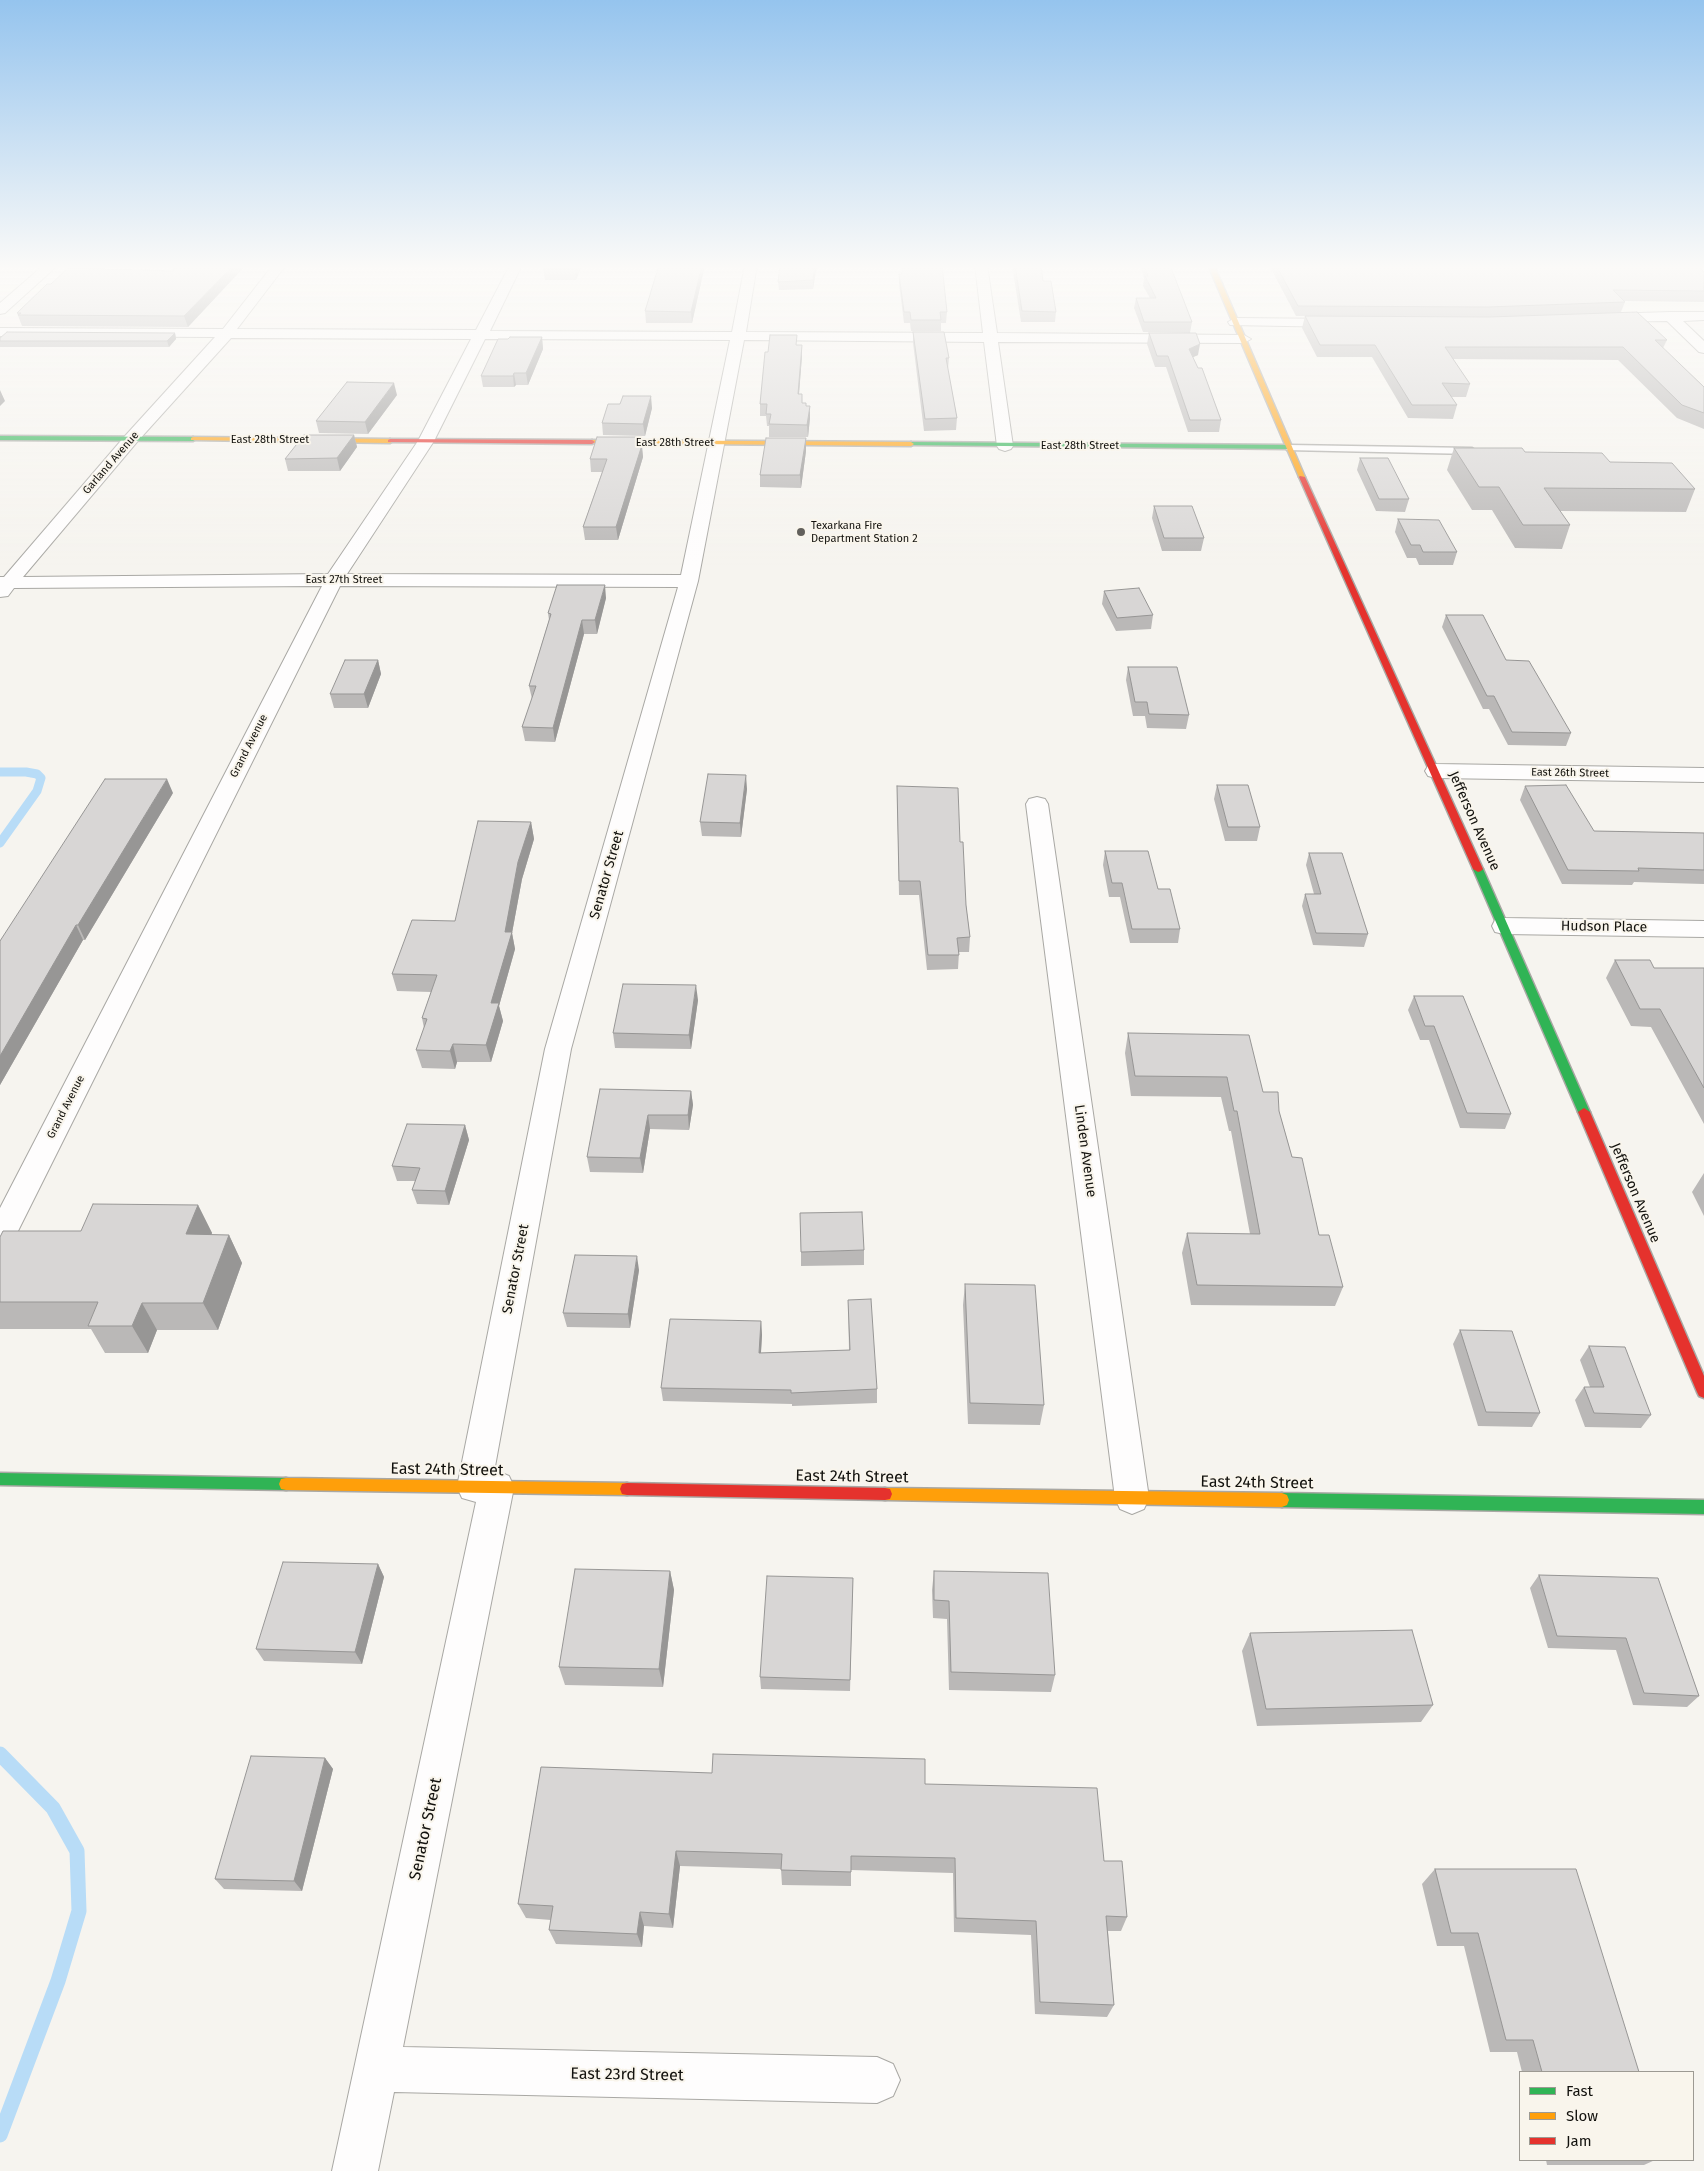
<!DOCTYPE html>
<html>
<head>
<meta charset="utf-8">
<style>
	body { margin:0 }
	#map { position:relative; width:1704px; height:2171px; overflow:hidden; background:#f6f4ef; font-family:"Fira Sans",sans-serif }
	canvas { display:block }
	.legend { position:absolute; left:1519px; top:2071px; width:175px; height:90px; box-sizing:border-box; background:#f9f5ec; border:1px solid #9d9a93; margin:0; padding:6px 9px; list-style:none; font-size:15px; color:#12110d }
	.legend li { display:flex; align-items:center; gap:10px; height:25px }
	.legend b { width:25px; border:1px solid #9d9a93 }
</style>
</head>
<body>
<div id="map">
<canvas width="1704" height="2171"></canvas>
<ul class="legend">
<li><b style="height:6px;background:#30b455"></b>Fast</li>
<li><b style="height:6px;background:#ff9f0a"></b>Slow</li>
<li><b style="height:6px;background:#e5322d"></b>Jam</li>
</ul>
</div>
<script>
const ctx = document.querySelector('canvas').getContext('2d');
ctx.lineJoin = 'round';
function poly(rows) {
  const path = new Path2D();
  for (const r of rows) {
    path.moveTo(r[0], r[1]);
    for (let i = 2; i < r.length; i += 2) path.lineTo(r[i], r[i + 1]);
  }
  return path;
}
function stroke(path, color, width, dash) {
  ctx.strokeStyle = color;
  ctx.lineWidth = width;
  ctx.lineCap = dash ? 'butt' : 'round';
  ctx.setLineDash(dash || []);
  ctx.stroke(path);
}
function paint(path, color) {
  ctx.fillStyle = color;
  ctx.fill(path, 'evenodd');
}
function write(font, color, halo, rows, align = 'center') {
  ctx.font = font + ' "Fira Sans",sans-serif';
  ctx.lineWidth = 4;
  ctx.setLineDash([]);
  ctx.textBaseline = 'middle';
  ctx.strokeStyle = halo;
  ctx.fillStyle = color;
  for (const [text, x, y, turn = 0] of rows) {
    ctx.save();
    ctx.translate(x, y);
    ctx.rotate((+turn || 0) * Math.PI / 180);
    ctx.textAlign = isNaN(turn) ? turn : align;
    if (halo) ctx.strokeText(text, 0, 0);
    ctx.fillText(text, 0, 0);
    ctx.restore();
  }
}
const streamFar1 = poly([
	[0,772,26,772,37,774,41,778,37,791,0,843]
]);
const stream = poly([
	[0,1754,53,1808,77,1851,79,1911,58,1981,0,2135]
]);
const lane = poly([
	[1290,445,1472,448,1476,451,1472,454,1287,450,1286,448,1290,445]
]);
const street = poly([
	[44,265,58,265,5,313,0,314,0,303,44,265],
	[273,265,286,265,237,329,476,330,510,265,522,265,490,331,732,332,745,265,757,265,746,332,983,333,975,265,987,265,997,333,1244,335,1251,339,1244,343,998,342,1013,446,1011,449,1005,451,999,449,997,446,984,342,744,340,698,581,571,1049,494,1472,497,1471,509,1476,514,1487,403,2047,877,2057,893,2064,900,2080,893,2096,877,2103,394,2092,378,2171,332,2171,476,1502,462,1498,457,1487,545,1049,678,587,340,586,15,1237,11,1245,0,1249,0,1208,322,586,14,588,8,596,0,597,0,577,4,577,125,436,215,337,0,336,0,328,223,329,273,265],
	[231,338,471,339,418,441,328,574,23,577,137,442,231,338],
	[485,339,730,340,681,575,347,574,434,441,485,339],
	[1670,312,1704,312,1704,320,1683,321,1704,341,1704,353,1699,352,1667,321,1607,322,1600,318,1607,314,1670,312],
	[1235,318,1341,319,1348,323,1341,327,1230,325,1228,322,1235,318],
	[1436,764,1704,768,1704,782,1436,778,1428,776,1425,771,1428,766,1436,764],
	[1037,797,1045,799,1048,804,1149,1498,1144,1509,1132,1514,1120,1509,1115,1498,1026,804,1029,799,1037,797],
	[1504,918,1704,921,1704,937,1504,934,1495,932,1492,926,1495,920,1504,918]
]);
const fast = poly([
	[0,436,193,437,196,439,193,441,0,440,0,436],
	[911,442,1289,445,1292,447,1289,449,909,445,909,443,911,442],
	[1478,866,1483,869,1590,1112,1588,1115,1584,1116,1578,1112,1473,869,1478,866],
	[0,1473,286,1478,291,1479,293,1484,291,1489,286,1490,0,1485,0,1473],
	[1282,1493,1704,1500,1704,1514,1282,1507,1277,1505,1275,1500,1277,1495,1282,1493]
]);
const slow = poly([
	[1208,265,1214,265,1305,477,1304,478,1299,477,1208,265],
	[193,437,390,439,393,441,390,443,191,440,191,438,193,437],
	[592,440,911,442,914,444,911,446,590,443,589,442,592,440],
	[286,1478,627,1483,632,1484,634,1489,632,1494,627,1495,286,1490,281,1489,279,1484,281,1479,286,1478],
	[885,1488,1282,1493,1287,1495,1289,1500,1287,1505,1282,1507,885,1500,880,1499,878,1494,880,1489,885,1488]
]);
const jam = poly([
	[390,439,592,440,595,442,592,444,388,442,388,440,390,439],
	[1300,476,1305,477,1483,869,1481,871,1478,872,1473,869,1299,477,1300,476],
	[1584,1108,1590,1112,1704,1376,1704,1398,1699,1396,1697,1392,1578,1112,1584,1108],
	[627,1483,885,1488,890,1489,892,1494,890,1499,885,1500,627,1495,622,1494,620,1489,622,1484,627,1483]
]);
const wall = poly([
	[178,265,246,265,188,327,22,326,17,313,173,271],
	[582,265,576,280,545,280,543,269],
	[705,265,692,323,646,323,645,311],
	[780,265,817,265,813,289,779,290,778,282],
	[1012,265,1041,265,1043,281,1056,312,1055,322,1021,322],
	[1140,265,1170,265,1192,322,1190,333,1143,332,1134,308,1136,298,1150,298,1143,286,1144,278],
	[1269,265,1696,265,1704,272,1704,302,1624,301,1625,302,1621,312,1667,340,1663,348,1704,387,1704,429,1677,418,1618,360,1453,359,1470,384,1466,397,1451,397,1457,405,1453,419,1408,418,1372,357,1317,357,1302,328,1305,316,1296,316],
	[899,274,947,312,946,323,941,323,941,331,911,331,910,323,904,323,899,284],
	[913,332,949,358,948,369,957,418,956,430,924,431,913,343],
	[175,333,176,339,169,347,0,347,0,338],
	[1149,333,1198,355,1193,357,1221,420,1219,432,1188,432,1166,367,1155,367,1147,344],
	[542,337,543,349,528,385,516,385,514,387,483,387,481,376,508,339],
	[797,345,802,356,799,394,802,403,806,406,810,418,808,437,769,437,769,426,767,426,766,416,760,416,760,404,768,352],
	[397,395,368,434,319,433,316,421],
	[652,408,645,436,603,435,602,423],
	[354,435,357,447,340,471,288,471,285,459],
	[640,437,643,457,618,540,585,540,583,527,602,472,591,472,590,459],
	[806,438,806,451,801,488,760,487,760,475],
	[1454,448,1525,452,1610,462,1695,489,1686,512,1560,511,1570,525,1562,549,1515,548,1492,510,1472,510,1447,470],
	[1360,458,1409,499,1405,512,1376,511,1357,470],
	[1154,506,1204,538,1201,551,1162,551,1152,518],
	[1398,519,1457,552,1453,565,1419,565,1416,558,1407,558,1395,532],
	[1104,591,1153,615,1151,629,1116,631,1102,604],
	[606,598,597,634,584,634,555,742,525,741,522,727,532,699,529,686,549,620,548,613],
	[1446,615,1506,660,1571,733,1566,746,1508,745,1489,709,1483,709,1442,627],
	[378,660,381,674,368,708,334,708,330,694],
	[1128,667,1189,715,1186,729,1147,728,1145,716,1133,716,1126,680],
	[1217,785,1260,827,1257,841,1225,841,1214,799],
	[897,786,966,905,970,937,969,952,959,952,958,969,927,970,919,895,899,895],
	[1525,786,1594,831,1704,833,1704,884,1634,882,1632,885,1562,884,1520,800],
	[747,789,741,837,702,836,700,822],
	[173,793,85,940,83,940,0,1085,0,941],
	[531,822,534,839,522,879,512,933,515,949,499,1006,503,1021,491,1062,457,1062,455,1069,422,1068,416,1050,424,1028,422,1018,431,992,397,991,392,974,455,921],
	[1105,851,1158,889,1180,929,1178,943,1130,943,1120,897,1109,897,1103,865],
	[1309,853,1368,934,1364,947,1313,945,1302,906,1305,894,1314,894,1306,865],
	[1615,960,1654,968,1704,968,1704,1124,1651,1027,1631,1026,1606,978],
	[1414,996,1511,1114,1505,1129,1460,1128,1429,1040,1420,1040,1408,1010],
	[698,1000,691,1049,615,1048,613,1033],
	[1128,1033,1263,1092,1279,1111,1292,1157,1319,1235,1343,1287,1335,1306,1191,1305,1182,1253,1187,1233,1250,1234,1231,1131,1229,1131,1221,1097,1131,1096,1125,1053],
	[600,1089,691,1091,693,1105,689,1130,650,1129,643,1173,590,1172,587,1157],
	[465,1125,469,1140,449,1205,417,1204,412,1190,415,1181,397,1181,392,1166],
	[1704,1173,1704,1216,1692,1192],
	[198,1205,212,1233,211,1235,229,1235,242,1263,218,1330,157,1330,148,1353,105,1353,91,1329,0,1329,0,1237,81,1231],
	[864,1250,864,1265,801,1266,801,1252],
	[639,1270,630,1328,567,1327,563,1313],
	[965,1284,1044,1405,1040,1425,968,1424,963,1305],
	[848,1300,877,1389,877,1403,792,1406,792,1404,663,1401,661,1388,761,1321,762,1335,761,1353,849,1350],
	[1460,1330,1540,1413,1532,1427,1478,1426,1453,1344],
	[1589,1346,1651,1415,1641,1428,1585,1427,1575,1400,1584,1387,1590,1387,1580,1360],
	[378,1564,384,1577,362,1664,264,1661,256,1649],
	[670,1571,674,1590,663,1687,565,1685,559,1667],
	[934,1571,1055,1675,1051,1692,949,1690,947,1619,933,1618,932,1590],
	[1539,1575,1658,1578,1699,1696,1687,1707,1633,1705,1616,1650,1548,1648,1530,1588],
	[853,1578,850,1691,761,1689,760,1677],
	[1250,1633,1433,1705,1421,1722,1257,1726,1242,1651],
	[325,1758,333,1769,302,1891,224,1889,215,1879],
	[541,1767,925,1784,1104,1861,1127,1917,1121,1931,1108,1931,1114,2005,1107,2017,1035,2014,1031,1935,954,1932,953,1873,851,1870,851,1886,782,1885,781,1869,680,1866,673,1928,644,1926,642,1947,556,1944,549,1930,551,1920,526,1918,518,1904],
	[1435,1869,1639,2072,1522,2072,1517,2052,1490,2052,1464,1946,1437,1946,1422,1884],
	[1546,2160,1655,2160,1644,2165,1547,2165]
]);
const shadedWall = poly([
	[234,265,246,265,188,327,184,316],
	[577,265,582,265,576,280,575,269],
	[702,265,705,265,692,323,691,312],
	[815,265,817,265,813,289,813,280],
	[175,333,176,339,169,347,167,341],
	[542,337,543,349,528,385,526,373],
	[1200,344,1198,355,1187,360,1189,349],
	[802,345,802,356,798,406,798,394],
	[514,373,516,385,514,387,513,376],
	[394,383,397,395,368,434,365,422],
	[0,390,5,401,0,406],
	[651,396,652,408,645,436,643,424],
	[810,406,810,418,808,437,807,425],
	[354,435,357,447,340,471,337,458],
	[640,437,641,448,642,445,643,457,618,540,616,527],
	[806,438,806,451,801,488,800,475],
	[605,585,606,598,597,634,595,620],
	[582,620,584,634,555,742,553,728],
	[378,660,381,674,368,708,364,694],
	[746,775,747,789,741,837,740,823],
	[167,779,173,793,85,940,78,925],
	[531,822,534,839,522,879,512,933,515,949,499,1006,503,1021,491,1062,486,1045,491,1003,518,862],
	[76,925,83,940,0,1085,0,1056],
	[696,985,698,1000,691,1049,689,1035],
	[453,1044,457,1062,455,1069,450,1051],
	[691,1091,693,1105,689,1130,688,1115],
	[648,1115,650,1129,643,1173,640,1158],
	[465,1125,469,1140,449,1205,445,1191],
	[198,1205,212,1233,200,1262,186,1234],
	[229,1235,242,1263,218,1330,203,1303],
	[637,1256,639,1270,630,1328,628,1314],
	[142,1303,157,1330,148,1353,132,1326],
	[761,1321,762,1335,760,1367,759,1353],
	[378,1564,384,1577,362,1664,355,1652],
	[670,1571,674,1590,663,1687,659,1669],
	[325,1758,333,1769,302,1891,294,1881],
	[676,1851,680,1866,673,1928,669,1914],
	[640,1912,644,1926,642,1947,637,1934]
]);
const building = poly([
	[178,265,234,265,184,316,18,315,21,313,17,313,47,284,51,284,68,268,173,271,178,265],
	[545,265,577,265,575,269,543,269,545,265],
	[659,265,702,265,691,312,645,311,659,265],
	[780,265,815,265,813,280,778,282,780,265],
	[902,265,942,265,947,312,940,312,941,320,911,320,910,312,904,312,899,274,902,274,902,265],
	[1015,265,1041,265,1043,281,1051,281,1056,312,1022,311,1015,265],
	[1144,265,1170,265,1192,322,1144,322,1136,298,1156,298,1145,276,1148,276,1144,265],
	[1276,265,1696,265,1704,272,1704,291,1613,290,1625,302,1488,307,1298,306,1276,265],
	[1637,312,1667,340,1655,340,1704,387,1704,413,1682,405,1623,347,1445,347,1470,384,1442,383,1457,405,1412,405,1375,345,1320,345,1305,316,1489,317,1637,312],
	[7,332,175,333,167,341,0,341,0,338,7,332],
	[913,332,944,332,949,358,946,358,957,418,925,419,913,332],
	[1149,333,1196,333,1200,344,1189,349,1198,368,1202,368,1221,420,1190,420,1168,356,1157,356,1149,333],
	[770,335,797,335,796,345,802,345,798,394,802,394,802,403,806,403,806,406,810,406,807,425,769,424,771,414,766,414,767,404,760,404,765,352,768,352,770,335],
	[510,337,542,337,526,373,514,373,513,376,481,376,498,339,508,339,510,337],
	[347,382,394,383,365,422,316,421,347,382],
	[623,396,651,396,643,424,602,423,608,404,620,404,623,396],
	[304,435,354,435,337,458,285,459,304,435],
	[597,437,640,437,638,445,642,445,616,527,583,527,607,459,590,459,597,437],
	[766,438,806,438,800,475,760,475,766,438],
	[1454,448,1522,448,1525,452,1602,453,1610,462,1672,463,1695,489,1544,488,1570,525,1523,525,1499,487,1479,487,1454,448],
	[1360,458,1388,458,1409,499,1379,499,1360,458],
	[1154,506,1192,506,1204,538,1164,538,1154,506],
	[1398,519,1439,520,1457,552,1423,552,1420,545,1411,545,1398,519],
	[557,585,605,585,595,620,582,620,553,728,522,727,536,686,529,686,551,614,548,613,557,585],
	[1139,588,1153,615,1117,618,1104,591,1139,588],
	[1446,615,1483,615,1506,660,1529,661,1571,733,1512,732,1494,696,1487,696,1446,615],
	[345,660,378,660,364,694,330,694,345,660],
	[1128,667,1177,667,1189,715,1149,714,1147,702,1135,702,1128,667],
	[708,774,746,775,740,823,700,822,708,774],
	[105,779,167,779,78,925,76,925,0,1056,0,941,105,779],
	[1217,785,1248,785,1260,827,1228,827,1217,785],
	[1566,785,1594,831,1704,833,1704,870,1638,868,1639,871,1568,870,1525,786,1566,785],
	[897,786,958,788,960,842,963,842,966,905,970,937,957,938,959,955,928,955,920,881,899,881,897,786],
	[478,821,531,822,518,862,505,932,512,932,491,1003,499,1003,486,1045,453,1044,450,1051,416,1050,427,1019,422,1018,437,975,392,974,412,920,455,921,478,821],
	[1105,851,1148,851,1158,889,1170,889,1180,929,1132,929,1122,883,1112,883,1105,851],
	[1309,853,1342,853,1368,934,1316,933,1305,894,1321,894,1309,853],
	[1615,960,1650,960,1654,968,1704,968,1704,1088,1660,1009,1640,1009,1615,960],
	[623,984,696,985,689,1035,613,1033,623,984],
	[1414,996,1463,996,1511,1114,1467,1113,1434,1026,1425,1026,1414,996],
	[1128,1033,1249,1035,1263,1092,1278,1092,1279,1111,1292,1157,1302,1158,1319,1235,1329,1235,1343,1287,1197,1285,1187,1233,1260,1234,1237,1111,1234,1111,1227,1077,1135,1076,1128,1033],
	[600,1089,691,1091,688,1115,648,1115,640,1158,587,1157,600,1089],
	[407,1124,465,1125,445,1191,412,1190,420,1168,392,1166,407,1124],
	[93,1204,198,1205,186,1234,229,1235,203,1303,142,1303,132,1326,88,1326,98,1302,0,1302,0,1237,3,1231,81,1231,93,1204],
	[862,1212,864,1250,801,1252,800,1213,862,1212],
	[575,1255,637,1256,628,1314,563,1313,575,1255],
	[965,1284,1035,1285,1044,1405,970,1403,965,1284],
	[871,1299,877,1389,791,1393,791,1390,661,1388,670,1319,761,1321,759,1353,850,1350,848,1300,871,1299],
	[1460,1330,1512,1331,1540,1413,1486,1412,1460,1330],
	[1589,1346,1625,1347,1651,1415,1594,1413,1584,1387,1604,1387,1589,1346],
	[283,1562,378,1564,355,1652,256,1649,283,1562],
	[575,1569,670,1571,659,1669,559,1667,575,1569],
	[934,1571,1048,1573,1055,1675,951,1672,949,1601,934,1600,934,1571],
	[1539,1575,1658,1578,1699,1696,1644,1693,1626,1638,1557,1636,1539,1575],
	[767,1576,853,1578,850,1680,760,1677,767,1576],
	[1412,1630,1433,1705,1266,1709,1250,1633,1412,1630],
	[713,1754,925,1759,925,1784,1097,1788,1104,1861,1122,1861,1127,1917,1106,1916,1114,2005,1040,2002,1036,1921,956,1918,955,1858,851,1856,851,1872,781,1870,782,1854,676,1851,669,1914,640,1912,637,1934,549,1930,553,1906,518,1904,541,1767,712,1773,713,1754],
	[251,1756,325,1758,294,1881,215,1879,251,1756],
	[1435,1869,1576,1869,1639,2072,1542,2072,1533,2040,1506,2040,1478,1933,1451,1933,1435,1869]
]);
const markers = [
	[801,532,5,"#62605c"]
];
const farStreetnames = [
	["East 28th Street",270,440],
	["East 28th Street",675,443],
	["East 28th Street",1080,446],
	["Garland Avenue",111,463,-49],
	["East 27th Street",344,580],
	["Grand Avenue",249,746,-63],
	["East 26th Street",1570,773,1],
	["Grand Avenue",66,1107,-63]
];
const farPoinames = [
	["Texarkana Fire",811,526],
	["Department Station 2",811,539]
];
const streetNames = [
	["Jefferson Avenue",1474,821,66],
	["Senator Street",607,875,-74],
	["Hudson Place",1604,927,1],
	["Linden Avenue",1085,1151,82],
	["Jefferson Avenue",1635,1193,67],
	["Senator Street",516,1269,-79]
];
const nearStreetnames = [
	["East 24th Street",447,1470,1],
	["East 24th Street",852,1477,1],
	["East 24th Street",1257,1483,1],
	["Senator Street",426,1829,-78],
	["East 23rd Street",627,2075,1]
];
stroke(streamFar1, '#b8dcf7', 9);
stroke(stream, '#b8dcf7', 15);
stroke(lane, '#a9a8a4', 3);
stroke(street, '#a9a8a4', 2);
stroke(fast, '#a9a8a4', 3);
stroke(slow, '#a9a8a4', 3);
stroke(jam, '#a9a8a4', 3);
paint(lane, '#fefdfd');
paint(street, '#fefdfd');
paint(fast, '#30b455');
paint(slow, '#ff9f0a');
paint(jam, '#e5322d');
paint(wall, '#bab8b7');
paint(shadedWall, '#979695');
paint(building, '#d8d6d5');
stroke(building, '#979695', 1);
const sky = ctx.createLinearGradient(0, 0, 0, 569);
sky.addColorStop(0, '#95c4ee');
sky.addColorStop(0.47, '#fbfaf8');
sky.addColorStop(1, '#fbfaf800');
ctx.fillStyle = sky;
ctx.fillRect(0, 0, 1704, 569);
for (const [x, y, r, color] of markers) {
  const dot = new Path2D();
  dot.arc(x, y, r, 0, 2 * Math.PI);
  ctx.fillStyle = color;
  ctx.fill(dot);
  stroke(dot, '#f9f5ec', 2);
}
write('11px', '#12110d', '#f9f5ec', farStreetnames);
write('11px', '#12110d', '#f9f5ec', farPoinames, 'left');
write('14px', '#12110d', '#f9f5ec', streetNames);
write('16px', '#12110d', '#f9f5ec', nearStreetnames);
</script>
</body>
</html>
